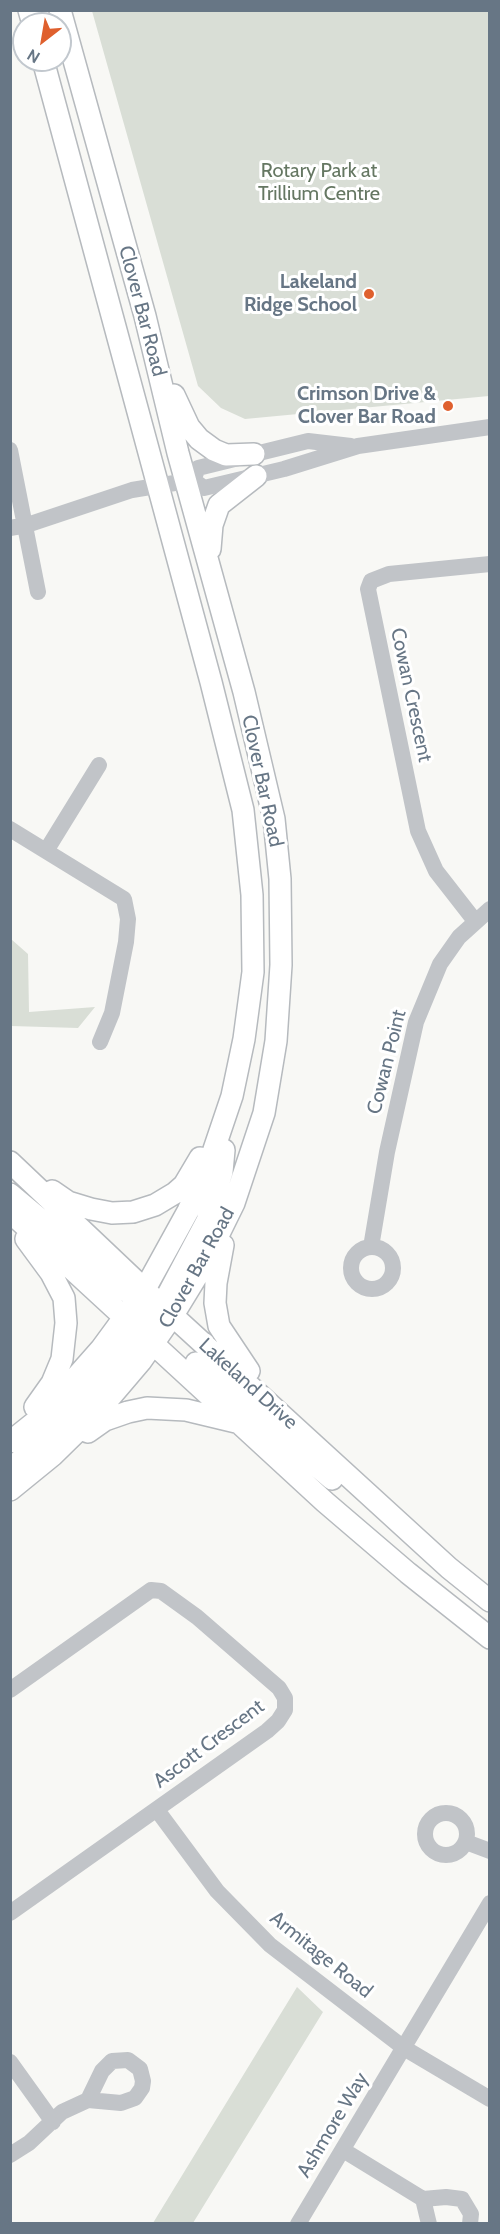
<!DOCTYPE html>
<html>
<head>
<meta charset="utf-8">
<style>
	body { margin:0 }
	#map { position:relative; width:500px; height:2234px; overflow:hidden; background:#f8f8f5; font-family:Cabin,sans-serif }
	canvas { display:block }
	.frame { position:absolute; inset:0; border:12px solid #677685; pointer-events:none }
	.north { position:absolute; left:12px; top:12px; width:60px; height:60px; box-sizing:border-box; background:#fff; border:2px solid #c2c8ce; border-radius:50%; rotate:211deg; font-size:16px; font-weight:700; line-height:24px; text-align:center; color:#677685 }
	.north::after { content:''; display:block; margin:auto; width:21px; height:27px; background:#df602e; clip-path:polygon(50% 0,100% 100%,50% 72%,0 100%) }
</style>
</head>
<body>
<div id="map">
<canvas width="500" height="2234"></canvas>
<div class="frame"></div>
<div class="north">N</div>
</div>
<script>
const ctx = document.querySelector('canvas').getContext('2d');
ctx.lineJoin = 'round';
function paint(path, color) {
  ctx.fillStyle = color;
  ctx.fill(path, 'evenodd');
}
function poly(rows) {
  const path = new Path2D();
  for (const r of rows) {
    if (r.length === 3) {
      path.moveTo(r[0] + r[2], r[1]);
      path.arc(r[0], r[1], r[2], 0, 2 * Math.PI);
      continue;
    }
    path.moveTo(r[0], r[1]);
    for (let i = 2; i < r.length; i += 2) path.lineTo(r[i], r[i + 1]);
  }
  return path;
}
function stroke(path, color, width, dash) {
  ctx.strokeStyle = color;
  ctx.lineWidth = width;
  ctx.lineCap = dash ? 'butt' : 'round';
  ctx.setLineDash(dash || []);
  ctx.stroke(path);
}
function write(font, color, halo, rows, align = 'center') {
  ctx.font = font + ' Cabin,sans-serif';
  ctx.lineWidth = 6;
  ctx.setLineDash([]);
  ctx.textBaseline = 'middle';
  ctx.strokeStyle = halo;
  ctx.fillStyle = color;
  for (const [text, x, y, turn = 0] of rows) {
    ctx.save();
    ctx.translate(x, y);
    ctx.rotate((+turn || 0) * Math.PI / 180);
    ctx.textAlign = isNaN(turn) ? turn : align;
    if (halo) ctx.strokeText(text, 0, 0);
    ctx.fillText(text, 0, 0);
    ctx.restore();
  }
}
const green = poly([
	[92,11,489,11,489,396,245,419,221,408,198,386],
	[11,939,28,954,29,1012,95,1007,78,1028,11,1026],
	[297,1987,323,2012,193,2223,153,2223]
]);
const minor = poly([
	[10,450,38,592],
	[193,480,204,488,284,469,358,446,490,427],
	[193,480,198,468,308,441,351,446],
	[10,528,27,525,132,490,193,480],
	[10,829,124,899,128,919,126,942,112,1013,100,1042],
	[46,851,99,765],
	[475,921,436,871,418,831,368,589,371,581,389,574,490,564],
	[372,1268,21],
	[371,1247,387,1152,416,1022,440,964,459,937,490,909],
	[10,1690,151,1590,161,1591,197,1617,279,1688,285,1698,285,1710,278,1721,267,1731,10,1913],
	[157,1810,217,1891,270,1945,404,2048,490,2099],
	[446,1834,21],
	[466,1842,490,1851],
	[10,2062,53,2122],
	[343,2150,423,2199,446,2197,462,2199,471,2214,470,2224],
	[10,2155,29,2143,62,2112,88,2100,121,2103,135,2098,142,2088,143,2081,140,2069,128,2060,112,2061,102,2071,88,2100],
	[423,2199,429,2224],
	[298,2224,490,1903]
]);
const major = poly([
	[29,10,33,24],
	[174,395,189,427,199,439,214,450,226,455,254,454],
	[210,549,212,525,219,505,256,476],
	[10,1162,161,1305,449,1568,490,1601],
	[52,1191,68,1202,91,1209,112,1213,133,1212,155,1205,175,1193,184,1185,200,1158],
	[10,1194,124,1289,147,1306],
	[10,1212,325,1502,408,1573,490,1638],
	[26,1239,51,1273,64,1298,66,1323,62,1359,52,1383,35,1407],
	[223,1245,216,1283,215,1303,219,1326,249,1371],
	[156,1317,207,1221,222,1172,224,1150],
	[196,1363,332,1479],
	[88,1432,105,1420,128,1412,147,1408,186,1410,236,1422],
	[10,1442,40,1418,101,1349,145,1289,188,1211,207,1170,232,1096,244,1039,253,972,252,895,243,810,211,682,43,60],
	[10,1470,44,1438,101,1379,125,1349,145,1319],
	[10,1490,53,1455,101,1408,141,1361,173,1315,203,1266,234,1203,264,1113,276,1041,281,965,280,879,274,819,244,692,178,453,145,316,60,10]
]);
const markers = [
	[369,294,6,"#df602e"],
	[448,406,6,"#df602e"]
];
const parkNames = [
	["Rotary Park at",319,171],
	["Trillium Centre",319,194]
];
const poiNames = [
	["Lakeland",357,282],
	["Ridge School",357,305],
	["Crimson Drive &",436,394],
	["Clover Bar Road",436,417]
];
const streetNames = [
	["Clover Bar Road",142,311,75],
	["Cowan Crescent",411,695,78],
	["Clover Bar Road",262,781,78],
	["Cowan Point",387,1062,-76],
	["Clover Bar Road",197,1268,-61],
	["Lakeland Drive",248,1384,42],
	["Ascott Crescent",209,1744,-37],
	["Armitage Road",321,1955,39],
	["Ashmore Way",333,2125,-59]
];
paint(green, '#d9ded6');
stroke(major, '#b6babe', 24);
stroke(minor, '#c1c4c8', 16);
stroke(major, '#fff', 21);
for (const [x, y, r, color] of markers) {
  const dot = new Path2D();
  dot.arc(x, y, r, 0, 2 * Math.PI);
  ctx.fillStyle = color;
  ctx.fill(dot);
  stroke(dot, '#fff', 2);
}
write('20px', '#657762', '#fff', parkNames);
write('bold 20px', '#677685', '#fff', poiNames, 'right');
write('20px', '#677685', '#fff', streetNames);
</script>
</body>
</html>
